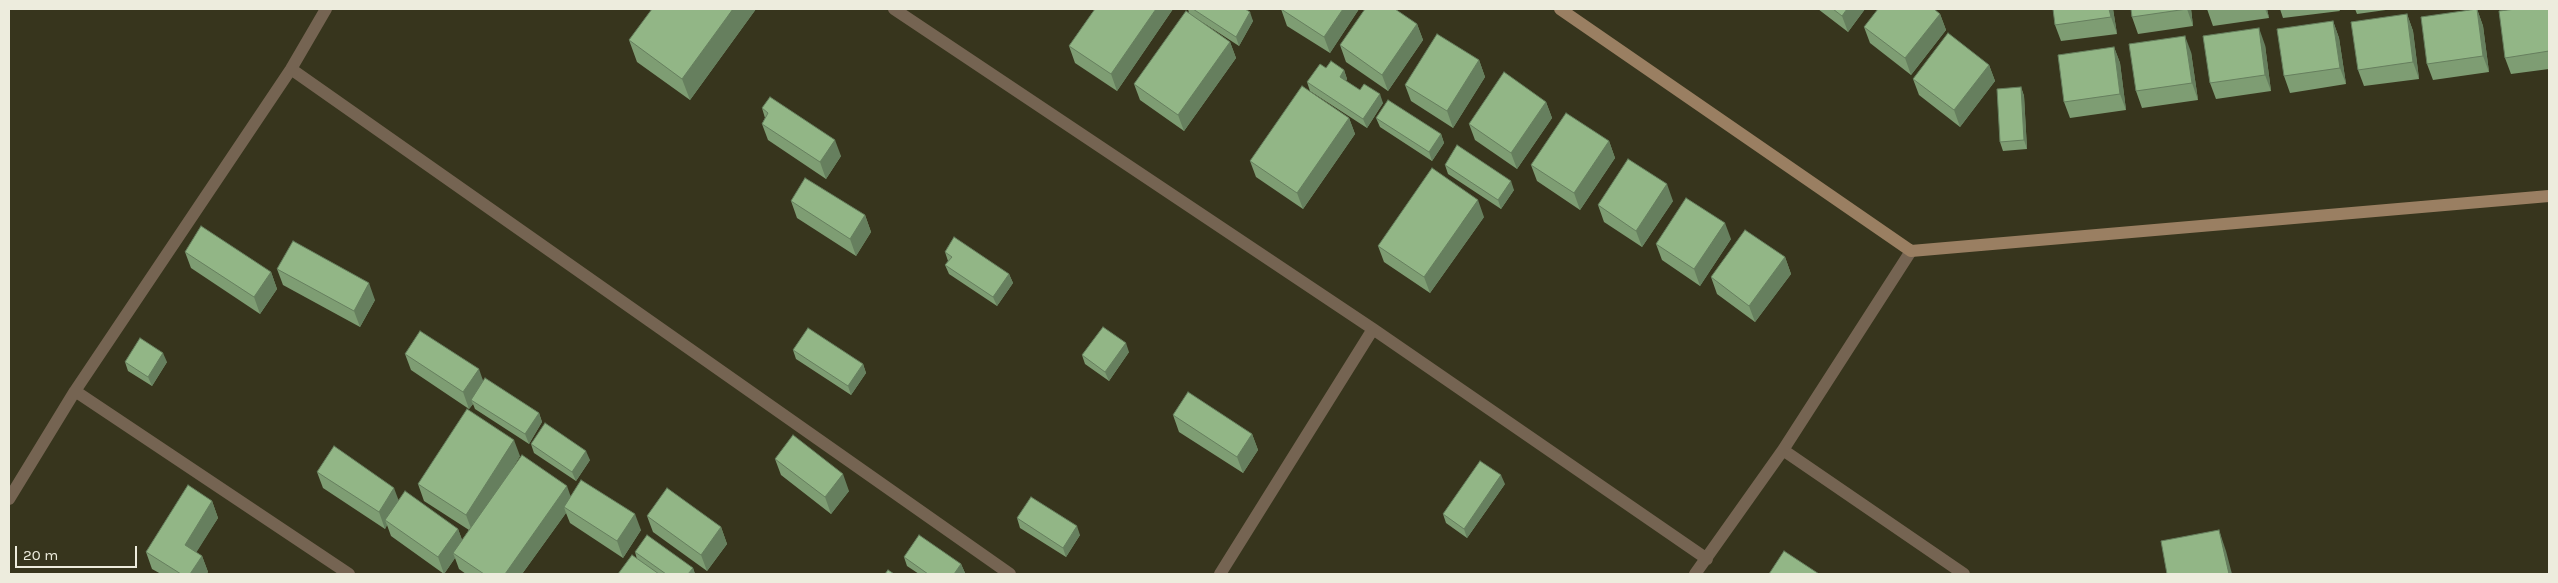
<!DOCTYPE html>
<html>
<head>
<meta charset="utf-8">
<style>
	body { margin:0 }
	#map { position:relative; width:2558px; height:583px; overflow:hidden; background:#37351d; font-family:Karla,sans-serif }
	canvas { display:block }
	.frame { position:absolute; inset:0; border:10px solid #edecdd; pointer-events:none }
	.scale { position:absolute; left:15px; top:546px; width:122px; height:22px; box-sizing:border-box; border:2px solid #edecdd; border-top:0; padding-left:6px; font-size:15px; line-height:18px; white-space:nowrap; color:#edecdd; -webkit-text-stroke:4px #37351d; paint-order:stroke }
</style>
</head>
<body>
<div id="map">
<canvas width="2558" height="583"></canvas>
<div class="frame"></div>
<div class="scale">20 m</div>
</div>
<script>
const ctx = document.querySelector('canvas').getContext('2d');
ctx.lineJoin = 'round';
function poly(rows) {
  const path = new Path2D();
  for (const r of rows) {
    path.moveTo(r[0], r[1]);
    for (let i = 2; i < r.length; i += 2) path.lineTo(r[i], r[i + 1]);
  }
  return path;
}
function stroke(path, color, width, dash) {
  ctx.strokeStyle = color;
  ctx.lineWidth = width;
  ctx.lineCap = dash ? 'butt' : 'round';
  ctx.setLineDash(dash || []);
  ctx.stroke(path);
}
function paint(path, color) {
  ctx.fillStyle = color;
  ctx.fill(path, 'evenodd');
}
const street = poly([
	[894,9,1373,329,1707,559],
	[291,69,1010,574],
	[75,391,349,574],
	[1783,450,1964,574],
	[9,499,75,391,291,69,326,9],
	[1220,574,1373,329],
	[1695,574,1783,450,1911,251]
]);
const secondary = poly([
	[1560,9,1911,251,2549,196]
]);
const wall = poly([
	[756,9,690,100,637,62,629,40],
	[1095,9,1173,9,1117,91,1075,63,1069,46],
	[1188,9,1245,9,1253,21,1239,46,1199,20,1230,42,1236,58,1184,131,1140,100,1134,84,1189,13],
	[1281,9,1359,9,1330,53,1287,26],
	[1818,9,1865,9,1848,32],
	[2113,9,2117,34,2061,41,2055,25],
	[2131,9,2191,9,2193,26,2138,34,2132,17],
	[2207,9,2267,9,2269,18,2213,26],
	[2280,9,2339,9,2340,11,2283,18],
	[2355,9,2393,9,2357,14],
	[2477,9,2483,26,2489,72,2433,80,2427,64],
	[2549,9,2549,69,2511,74,2505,58],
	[1940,14,1946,30,1911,75,1870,43,1864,27],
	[2407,14,2413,31,2419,79,2364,86,2358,70],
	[2333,21,2339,38,2346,84,2290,93,2284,76],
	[1417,24,1423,40,1388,91,1346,62,1340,45],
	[2265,45,2271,91,2216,99,2210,83],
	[2114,47,2120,63,2126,110,2070,118,2064,102],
	[2191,52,2198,100,2142,108,2136,91],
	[1479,60,1485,77,1453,128,1411,101,1405,85],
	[1989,65,1995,81,1960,127,1919,95,1913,79],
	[1326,68,1344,70,1347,79,1346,81,1360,90,1383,103,1367,128,1310,91,1307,82],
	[2021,87,2024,96,2027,149,2003,151,2000,142],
	[1546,102,1552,118,1517,169,1475,140,1469,124],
	[762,108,841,156,826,179,768,140,762,124,765,118],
	[1349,118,1355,134,1303,209,1256,177,1250,161],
	[1376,118,1441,134,1444,143,1432,161,1380,127],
	[1609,141,1615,158,1580,210,1537,181,1531,165],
	[1445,165,1514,190,1501,209,1448,174],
	[791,201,865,215,871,232,856,256,797,218],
	[1673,201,1642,247,1604,222,1598,205],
	[1484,217,1430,293,1384,262,1378,246],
	[1731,239,1700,286,1662,260,1656,244],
	[185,252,271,272,277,289,260,314,191,268],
	[945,252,1009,274,1013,283,997,306,949,274,945,265,948,261],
	[1785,257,1791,274,1755,322,1717,294,1711,277],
	[277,269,375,300,360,327,283,285],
	[793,350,863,364,866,373,851,395,796,359],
	[1129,352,1109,381,1085,364,1082,355],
	[405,354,483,381,539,413,542,422,529,444,475,409,473,404,469,409,411,370],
	[125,362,167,362,152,386,128,371],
	[1173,415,1252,434,1258,450,1243,473,1179,432],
	[531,444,590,460,576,481,534,453],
	[520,456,512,469,571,496,641,530,623,558,570,523,566,513,522,574,466,574,459,569,455,558,444,574,391,536,387,525,385,529,323,488,317,472,399,500,458,529,462,540,469,530,424,501,418,484],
	[775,459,849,491,831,514,781,475],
	[1505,484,1467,538,1446,523,1443,514],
	[212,501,218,518,196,552,202,556,208,572,206,574,161,574,152,569,146,552],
	[647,516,721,527,727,544,707,571,653,532],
	[1017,518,1080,535,1066,557,1020,528],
	[635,552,693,568,695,574,618,574,637,559],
	[904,557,961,564,965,573,964,574,919,574,907,566]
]);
const shadedWall = poly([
	[733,9,756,9,690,100,682,79],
	[1156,9,1173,9,1117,91,1111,74],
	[1343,9,1359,9,1330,53,1324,37],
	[1847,9,1865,9,1848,32,1842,16],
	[2109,9,2113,9,2117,34,2111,17],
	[2187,9,2191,9,2193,26],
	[2265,9,2267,9,2269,18],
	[2477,9,2483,26,2489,72,2483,56],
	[1250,12,1253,21,1239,46,1236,37],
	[1940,14,1946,30,1911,75,1905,58],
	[2407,14,2413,31,2419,79,2413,62],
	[2333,21,2339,38,2346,84,2340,68],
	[1417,24,1423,40,1388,91,1382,75],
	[2259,28,2265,45,2271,91,2265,75],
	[2185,36,2191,52,2198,100,2192,83],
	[1230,42,1236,58,1184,131,1178,115],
	[2114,47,2120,63,2126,110,2120,94],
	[1479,60,1485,77,1453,128,1447,111],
	[1989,65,1995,81,1960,127,1954,110],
	[1344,70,1347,79,1343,86,1340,77],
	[2021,87,2024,96,2027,149,2024,140],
	[1380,94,1383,103,1367,128,1363,119],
	[1546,102,1552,118,1517,169,1511,153],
	[1349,118,1355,134,1303,209,1297,193],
	[1441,134,1444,143,1432,161,1429,152],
	[835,140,841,156,826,179,820,162],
	[1609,141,1615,158,1580,210,1574,193],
	[1511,181,1514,190,1501,209,1498,200],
	[1667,184,1673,201,1642,247,1636,231],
	[1478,200,1484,217,1430,293,1424,277],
	[865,215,871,232,856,256,850,239],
	[1725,223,1731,239,1700,286,1694,269],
	[1785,257,1791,274,1755,322,1749,306],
	[271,272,277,289,260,314,254,297],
	[1009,274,1013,283,997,306,993,297],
	[369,283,375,300,360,327,354,311],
	[1126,343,1129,352,1109,381,1105,372],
	[163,353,167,362,152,386,148,377],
	[863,364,866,373,851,395,848,386],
	[479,369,485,386,471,400,473,404,469,409,463,392],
	[539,413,542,422,529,444,525,434],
	[1252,434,1258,450,1243,473,1237,457],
	[514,440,520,456,472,531,466,515],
	[586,451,590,460,576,481,572,472],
	[843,474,849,491,831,514,825,497],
	[1501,475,1505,484,1467,538,1464,529],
	[567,486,573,503,564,507,566,513,522,574,505,574],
	[394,488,400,504,385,520,387,525,385,529,379,512],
	[212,501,218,518,191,561,185,545],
	[635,514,641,530,623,558,617,541],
	[1077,526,1080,535,1066,557,1063,548],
	[721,527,727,544,707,571,701,555],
	[458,529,464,545,453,553,455,558,444,574,438,557],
	[2219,530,2226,551,2232,574,2229,574],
	[202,556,208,572,206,574,190,574],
	[961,564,965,573,964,574,954,574],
	[693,568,695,574,688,574]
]);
const building = poly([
	[652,9,733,9,682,79,629,40,652,9],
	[1095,9,1156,9,1111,74,1069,46,1095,9],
	[1193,9,1245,9,1250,12,1236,37,1193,9],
	[1281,9,1343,9,1324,37,1281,9],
	[1365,9,1395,9,1417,24,1382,75,1340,45,1365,9],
	[1833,9,1847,9,1842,16,1833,9],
	[1878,9,1934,9,1940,14,1905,58,1864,27,1878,9],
	[2053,9,2109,9,2111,17,2055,25,2053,9],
	[2131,9,2187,9,2132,17,2131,9],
	[2477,9,2483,56,2427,64,2421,17,2477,9],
	[2516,9,2549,9,2549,51,2505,58,2499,11,2516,9],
	[1186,11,1230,42,1178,115,1134,84,1186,11],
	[2407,14,2413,62,2358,70,2351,22,2407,14],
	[2333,21,2340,68,2284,76,2277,29,2333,21],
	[2259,28,2265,75,2210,83,2203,36,2259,28],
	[1948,33,1989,65,1954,110,1913,79,1948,33],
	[1437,34,1479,60,1447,111,1405,85,1437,34],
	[2185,36,2192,83,2136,91,2129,44,2185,36],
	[2114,47,2120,94,2064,102,2058,55,2114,47],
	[1331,61,1344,70,1340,77,1360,90,1364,84,1380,94,1363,119,1307,82,1320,64,1326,68,1331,61],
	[1504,72,1546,102,1511,153,1469,124,1504,72],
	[1302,86,1349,118,1297,193,1250,161,1302,86],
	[2021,87,2024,140,2000,142,1997,89,2021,87],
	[770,97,835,140,820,162,762,124,768,113,762,108,770,97],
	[1388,100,1441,134,1429,152,1376,118,1388,100],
	[1566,113,1609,141,1574,193,1531,165,1566,113],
	[1457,145,1511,181,1498,200,1445,165,1457,145],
	[1628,159,1667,184,1636,231,1598,205,1628,159],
	[1432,168,1478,200,1424,277,1378,246,1432,168],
	[805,178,865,215,850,239,791,201,805,178],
	[1686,198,1725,223,1694,269,1656,244,1686,198],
	[201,226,271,272,254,297,185,252,201,226],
	[1745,230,1785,257,1749,306,1711,277,1745,230],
	[954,237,1009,274,993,297,945,265,952,257,945,252,954,237],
	[293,241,369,283,354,311,277,269,293,241],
	[1103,327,1126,343,1105,372,1082,355,1103,327],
	[808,328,863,364,848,386,793,350,808,328],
	[420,331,479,369,463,392,405,354,420,331],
	[140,338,163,353,148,377,125,362,140,338],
	[485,378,539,413,525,434,471,400,485,378],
	[1188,392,1252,434,1237,457,1173,415,1188,392],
	[467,409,514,440,466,515,418,484,467,409],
	[545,423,586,451,572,472,531,444,545,423],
	[793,435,843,474,825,497,775,459,793,435],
	[334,446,394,488,379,512,317,472,334,446],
	[522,455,567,486,505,574,484,574,453,553,522,455],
	[1480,461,1501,475,1464,529,1443,514,1480,461],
	[581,480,635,514,617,541,564,507,581,480],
	[188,485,212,501,185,545,202,556,190,574,181,574,146,552,188,485],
	[667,488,721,527,701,555,647,516,667,488],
	[405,491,458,529,438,557,385,520,405,491],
	[1031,497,1077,526,1063,548,1017,518,1031,497],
	[2219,530,2229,574,2167,574,2161,541,2219,530],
	[647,535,693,568,688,574,666,574,635,552,647,535],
	[919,535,961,564,954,574,928,574,904,557,919,535],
	[1784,551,1819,574,1769,574,1784,551],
	[632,555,659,574,618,574,632,555],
	[888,570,894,574,885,574,888,570]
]);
stroke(street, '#756452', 12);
stroke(secondary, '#9a7f62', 12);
paint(wall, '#7e9d73');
paint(shadedWall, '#667f5e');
paint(building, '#92b686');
stroke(building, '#667f5e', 1);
</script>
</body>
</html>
